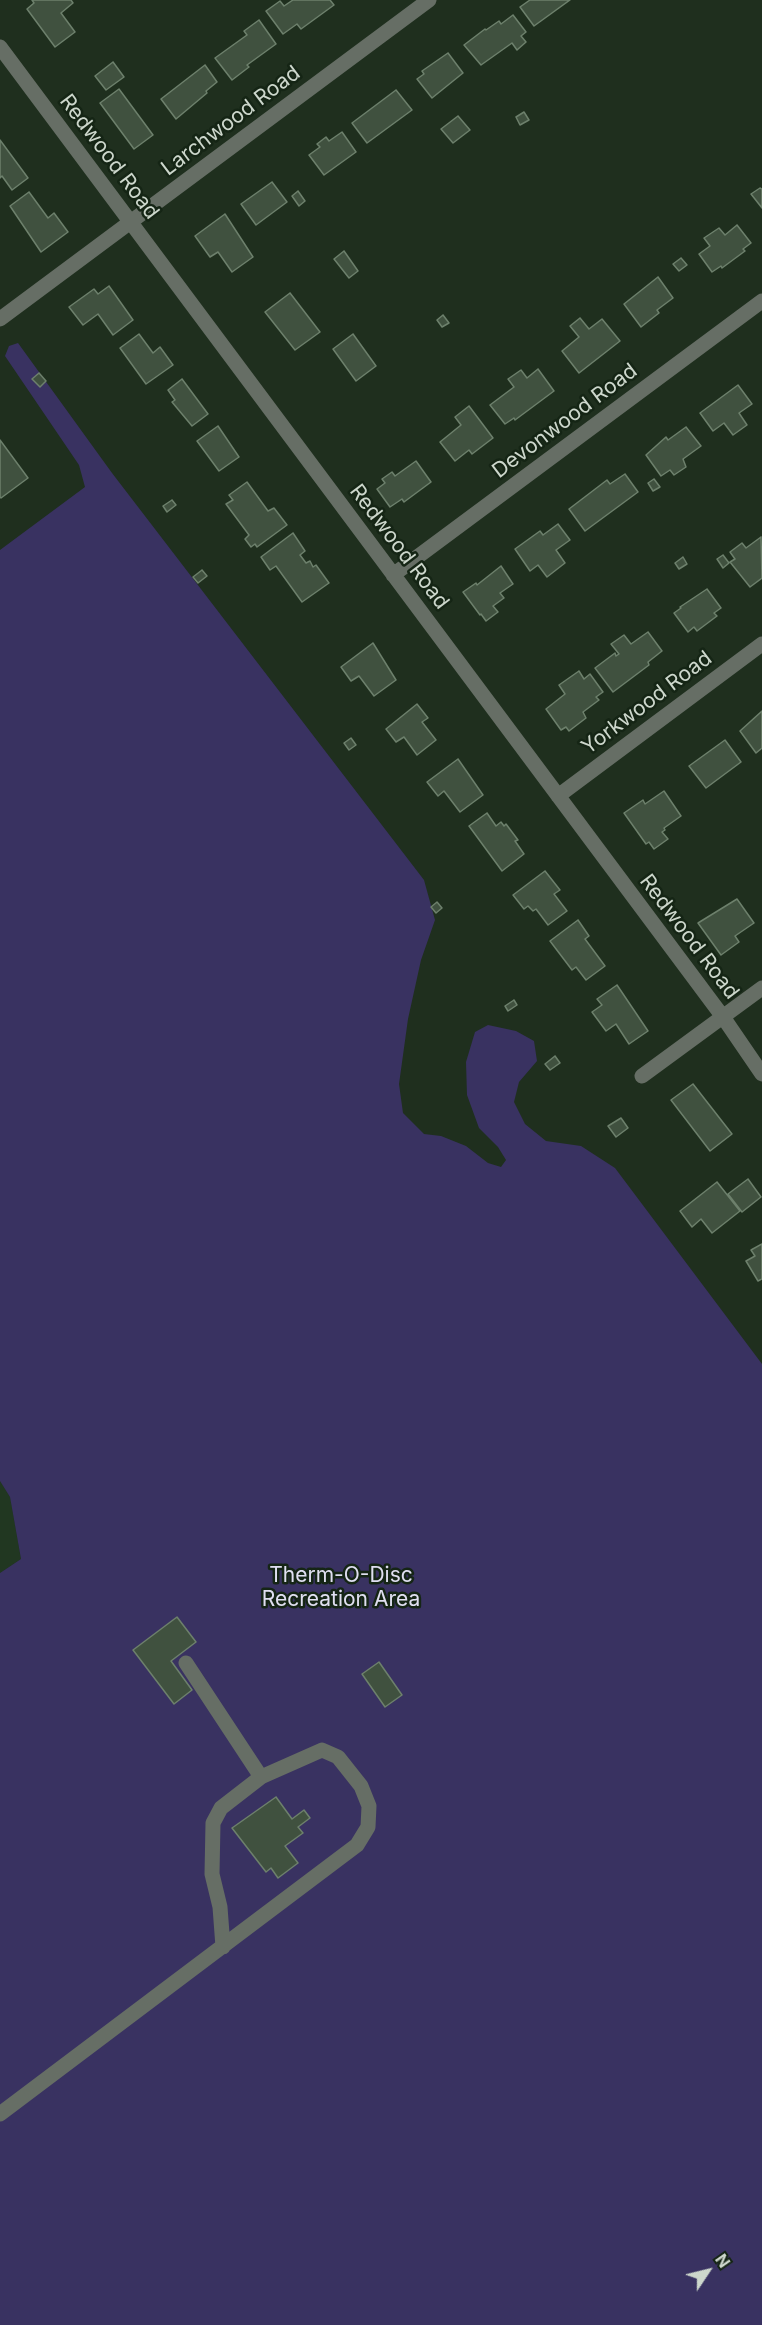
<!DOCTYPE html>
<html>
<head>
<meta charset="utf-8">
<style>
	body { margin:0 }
	#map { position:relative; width:762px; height:2325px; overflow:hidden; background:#1f2f1e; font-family:Inter,sans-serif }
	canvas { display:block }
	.north { position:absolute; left:678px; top:2241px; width:60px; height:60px; -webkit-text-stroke:4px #152515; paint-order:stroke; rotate:55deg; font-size:16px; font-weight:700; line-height:24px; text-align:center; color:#cdd7cc }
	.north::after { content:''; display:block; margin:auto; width:21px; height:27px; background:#cdd7cc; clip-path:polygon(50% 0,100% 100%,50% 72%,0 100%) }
</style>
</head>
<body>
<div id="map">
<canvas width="762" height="2325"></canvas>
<div class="north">N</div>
</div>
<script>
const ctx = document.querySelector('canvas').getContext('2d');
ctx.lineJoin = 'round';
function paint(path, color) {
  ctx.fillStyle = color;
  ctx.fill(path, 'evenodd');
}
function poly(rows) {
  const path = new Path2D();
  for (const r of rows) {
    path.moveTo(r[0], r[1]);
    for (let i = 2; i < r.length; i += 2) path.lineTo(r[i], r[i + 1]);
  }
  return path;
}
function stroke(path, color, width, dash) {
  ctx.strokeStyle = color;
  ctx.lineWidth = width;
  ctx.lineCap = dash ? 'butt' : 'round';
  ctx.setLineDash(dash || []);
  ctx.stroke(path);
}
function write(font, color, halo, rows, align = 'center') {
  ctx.font = font + ' Inter,sans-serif';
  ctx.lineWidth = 5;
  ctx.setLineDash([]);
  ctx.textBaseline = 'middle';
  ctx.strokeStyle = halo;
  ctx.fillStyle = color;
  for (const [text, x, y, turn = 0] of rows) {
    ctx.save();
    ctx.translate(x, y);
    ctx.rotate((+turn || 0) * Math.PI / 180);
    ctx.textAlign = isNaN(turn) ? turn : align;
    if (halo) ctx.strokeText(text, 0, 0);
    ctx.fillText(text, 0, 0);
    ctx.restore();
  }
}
const built = poly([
	[0,1481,10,1497,21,1559,0,1573]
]);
const green = poly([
	[18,343,112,473,424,880,435,920,421,960,408,1019,399,1084,403,1113,424,1134,441,1136,466,1146,488,1163,501,1167,506,1160,498,1147,479,1128,467,1095,466,1062,475,1032,488,1025,516,1031,534,1041,537,1061,519,1082,514,1102,525,1124,546,1141,581,1146,615,1168,762,1364,762,2325,0,2325,0,1573,21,1559,10,1497,0,1481,0,550,85,487,79,465,5,356,9,346]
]);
const building = poly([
	[32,0,71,0,73,3,61,13,75,32,55,47,27,9,34,3,32,0],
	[293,0,330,0,334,5,301,29,297,24,283,34,266,11,280,1,284,6,293,0],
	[530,0,570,0,534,26,520,7,530,0],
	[513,15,526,32,521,36,526,42,517,50,512,43,481,65,464,45,485,29,486,30,499,21,501,24,513,15],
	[259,20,276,44,247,65,249,67,232,80,215,58,247,35,244,31,259,20],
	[448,53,463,73,432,98,417,79,424,74,422,71,448,53],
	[113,62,124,77,106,90,95,76,113,62],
	[205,65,217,82,206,91,207,93,176,119,161,99,205,65],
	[119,89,153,135,134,149,100,103,119,89],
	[396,90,412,110,367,143,352,123,396,90],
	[524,112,529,120,520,125,516,117,524,112],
	[458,116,470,130,453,143,441,129,458,116],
	[342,132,356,152,324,175,309,155,320,147,317,144,326,137,329,141,342,132],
	[0,140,28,178,12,190,2,176,0,178,0,140],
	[272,182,287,202,256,225,241,204,272,182],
	[760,188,762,189,762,208,751,194,760,188],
	[298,191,305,201,299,206,292,196,298,191],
	[29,192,48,218,54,213,68,232,41,252,10,206,29,192],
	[225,214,253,257,232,272,218,252,210,257,195,236,225,214],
	[737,225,751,243,743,249,745,251,722,268,721,266,712,272,699,254,710,246,704,238,719,228,725,235,737,225],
	[344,251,358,271,349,278,334,259,344,251],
	[681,258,687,265,679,271,673,264,681,258],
	[658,277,673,298,657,310,659,313,641,327,624,304,658,277],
	[109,286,133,320,113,335,98,314,83,325,69,307,94,289,98,294,109,286],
	[290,293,320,332,295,350,265,312,290,293],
	[443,315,449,323,442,327,437,320,443,315],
	[580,318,589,329,602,319,620,341,579,373,562,351,579,337,570,326,580,318],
	[139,334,153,353,160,347,173,365,146,384,120,348,139,334],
	[353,334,376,366,356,381,333,349,353,334],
	[538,369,554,391,515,420,514,418,505,424,490,405,514,387,508,379,521,370,527,378,538,369],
	[39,373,46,381,40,387,32,379,39,373],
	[182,379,208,414,192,426,172,402,175,400,168,390,182,379],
	[738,385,752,404,739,413,747,425,733,435,724,423,713,431,700,413,738,385],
	[469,406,493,438,472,454,469,450,455,461,440,442,461,425,455,417,469,406],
	[218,426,239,457,219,471,197,441,218,426],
	[686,427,701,446,683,459,686,467,674,475,670,470,661,476,646,455,666,437,668,440,686,427],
	[0,440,28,478,1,498,0,497,0,440],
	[416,461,431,482,404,502,402,499,390,507,377,489,385,483,382,479,392,472,395,476,416,461],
	[625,474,638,492,585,531,569,509,607,480,610,484,625,474],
	[654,479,660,487,653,491,648,483,654,479],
	[247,482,268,511,274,508,287,525,257,547,255,544,251,547,245,539,249,535,226,504,233,500,229,495,247,482],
	[172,500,176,505,167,512,163,506,172,500],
	[558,524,570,540,556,550,565,563,547,577,538,565,530,571,515,549,540,531,543,535,558,524],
	[293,533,305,551,300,555,306,563,310,561,313,567,316,565,329,583,302,602,276,566,270,570,261,557,293,533],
	[761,537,762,578,750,587,730,562,735,559,730,552,742,543,746,548,761,537],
	[723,555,729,563,723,568,717,559,723,555],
	[683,557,687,564,679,569,675,563,683,557],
	[501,566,513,584,500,593,504,598,493,606,498,612,486,621,481,614,480,615,463,592,476,583,477,585,501,566],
	[202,570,207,576,198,583,193,577,202,570],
	[707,589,721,608,714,613,717,616,697,631,694,627,688,632,674,613,681,608,680,607,707,589],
	[648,632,662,651,648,662,649,665,613,692,595,668,615,653,616,656,619,654,611,644,624,635,631,644,648,632],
	[373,643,396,680,374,696,359,676,351,681,341,667,373,643],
	[579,671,584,679,590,674,603,692,596,697,599,700,583,712,586,718,569,731,566,727,561,730,546,709,565,694,559,685,579,671],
	[417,704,428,718,422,722,436,740,417,755,404,737,396,742,386,729,417,704],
	[762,711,762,748,756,753,740,731,762,711],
	[351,738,356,745,349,750,344,743,351,738],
	[725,740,741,762,706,788,689,766,725,740],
	[458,759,483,795,460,812,444,791,438,796,427,782,458,759],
	[664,791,681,816,664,828,665,830,662,832,668,839,654,849,649,842,646,844,624,813,643,800,645,804,664,791],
	[487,813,496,826,501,822,504,826,506,824,518,840,515,841,524,854,502,871,469,826,487,813],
	[545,871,560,890,554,894,567,911,548,925,536,909,533,911,528,906,524,909,513,895,545,871],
	[737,899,754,923,735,936,739,942,721,955,698,923,737,899],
	[437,902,442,908,436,913,431,907,437,902],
	[578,920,589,936,585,939,605,966,586,980,576,967,572,970,550,941,578,920],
	[617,985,648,1031,629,1044,616,1024,606,1031,592,1012,602,1005,597,999,617,985],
	[514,1000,517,1005,508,1011,505,1006,514,1000],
	[555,1056,560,1063,550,1070,545,1064,555,1056],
	[693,1084,732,1134,710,1151,671,1100,693,1084],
	[621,1118,628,1128,616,1137,608,1126,621,1118],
	[748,1179,761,1197,742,1212,728,1194,748,1179],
	[717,1182,740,1211,712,1233,701,1219,692,1227,680,1211,717,1182],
	[762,1244,762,1279,758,1281,746,1261,755,1256,751,1250,762,1244],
	[177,1617,196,1642,171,1661,192,1690,174,1704,133,1650,177,1617],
	[379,1662,402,1695,385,1707,362,1674,379,1662],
	[276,1797,292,1819,304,1810,310,1818,298,1827,303,1833,285,1846,298,1863,278,1878,271,1868,266,1872,232,1828,276,1797]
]);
const minor = poly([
	[0,47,723,1017,762,1074],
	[0,319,429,0],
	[393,575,762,301],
	[558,796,762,644],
	[642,1076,762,988],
	[186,1663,261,1777,221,1808,213,1823,212,1874,220,1907,223,1947],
	[0,2114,357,1845,368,1827,369,1806,361,1786,338,1757,322,1750,261,1777]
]);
const streetNames = [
	["Larchwood Road",231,121,-37],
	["Redwood Road",109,157,53],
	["Devonwood Road",565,421,-37],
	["Redwood Road",399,547,53],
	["Yorkwood Road",647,703,-37],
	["Redwood Road",689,937,53]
];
const parkNames = [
	["Therm-O-Disc",341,1576],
	["Recreation Area",341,1600]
];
paint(built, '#213721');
paint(green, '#393261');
paint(building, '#40513f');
stroke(building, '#6d806c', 1.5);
stroke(minor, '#666e65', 15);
write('21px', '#cdd7cc', '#152515', streetNames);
write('21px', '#e0dff1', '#152515', parkNames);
</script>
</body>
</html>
